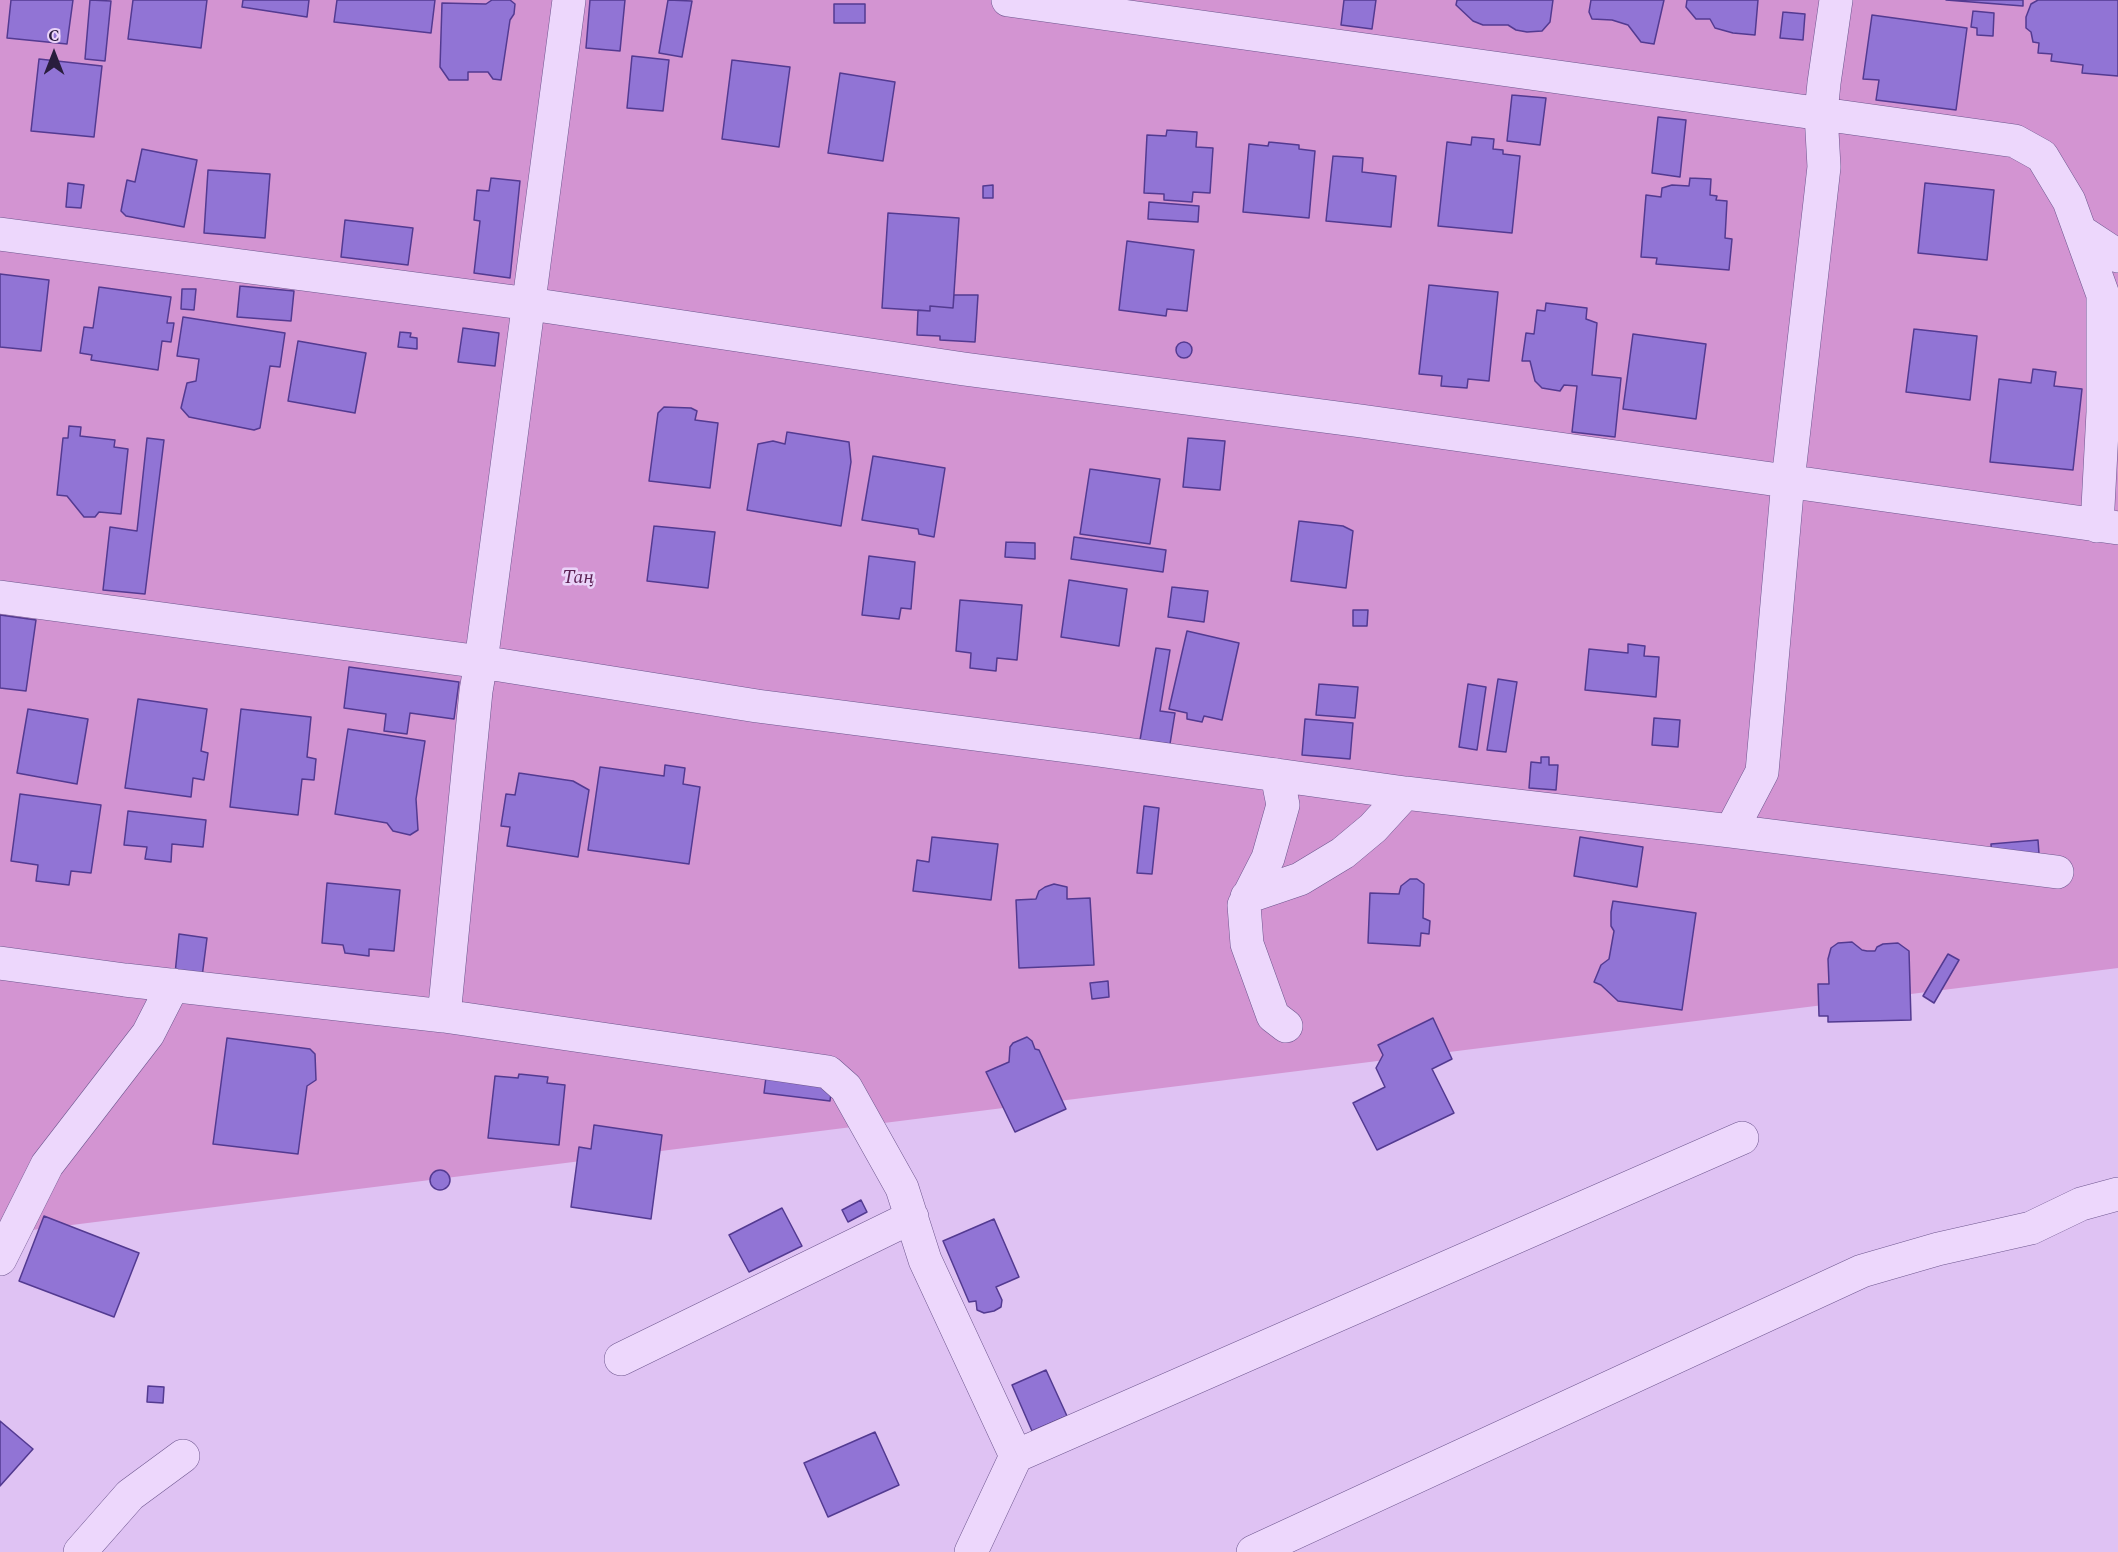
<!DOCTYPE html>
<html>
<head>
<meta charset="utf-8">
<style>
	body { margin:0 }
	#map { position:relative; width:2118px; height:1552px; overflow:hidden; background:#dfc2f3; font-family:Spectral,serif }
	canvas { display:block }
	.north { position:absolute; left:24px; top:24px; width:60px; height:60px; -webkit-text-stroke:4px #ead3f9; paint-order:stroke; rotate:0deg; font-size:16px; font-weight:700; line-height:24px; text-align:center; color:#291d3d }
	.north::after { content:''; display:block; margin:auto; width:21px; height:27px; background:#291d3d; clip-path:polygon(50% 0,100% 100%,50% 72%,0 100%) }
</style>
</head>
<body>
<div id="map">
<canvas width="2118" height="1552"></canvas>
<div class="north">С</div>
</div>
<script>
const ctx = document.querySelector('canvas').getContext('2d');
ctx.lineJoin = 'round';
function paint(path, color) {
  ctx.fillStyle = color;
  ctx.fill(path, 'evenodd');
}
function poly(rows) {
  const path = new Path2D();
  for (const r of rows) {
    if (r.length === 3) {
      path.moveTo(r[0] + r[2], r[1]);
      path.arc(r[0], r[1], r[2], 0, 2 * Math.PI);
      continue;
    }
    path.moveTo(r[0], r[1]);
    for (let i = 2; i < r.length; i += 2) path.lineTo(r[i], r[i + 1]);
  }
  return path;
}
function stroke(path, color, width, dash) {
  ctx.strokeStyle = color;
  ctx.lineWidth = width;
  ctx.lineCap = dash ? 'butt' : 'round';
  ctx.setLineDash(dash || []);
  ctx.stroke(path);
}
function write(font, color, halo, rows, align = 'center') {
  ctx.font = font + ' Spectral,serif';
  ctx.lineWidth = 5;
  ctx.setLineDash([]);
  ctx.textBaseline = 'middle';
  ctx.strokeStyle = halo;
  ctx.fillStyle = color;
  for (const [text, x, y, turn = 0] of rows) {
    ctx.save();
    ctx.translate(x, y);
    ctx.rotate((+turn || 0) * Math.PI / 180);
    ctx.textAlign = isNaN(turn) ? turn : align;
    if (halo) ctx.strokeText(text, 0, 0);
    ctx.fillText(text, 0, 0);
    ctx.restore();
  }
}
const green = poly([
	[0,0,2118,0,2118,968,0,1234]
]);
const building = poly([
	[11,0,73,0,67,44,7,38,11,0],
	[90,0,111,1,105,61,85,59,90,0],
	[133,0,207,0,201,48,128,39,133,0],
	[243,0,309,0,307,17,242,7,243,0],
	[337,0,435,0,431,33,334,22,337,0],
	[492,0,510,0,515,4,514,14,510,20,501,80,493,79,488,72,468,72,468,80,449,80,440,67,442,3,486,4,492,0],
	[590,0,625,0,620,51,586,48,590,0],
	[668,0,692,1,682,57,659,53,668,0],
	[1344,0,1376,0,1372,29,1341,25,1344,0],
	[1457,0,1553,0,1550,22,1542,31,1527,32,1516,30,1508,25,1483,25,1473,21,1456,5,1457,0],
	[1591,0,1664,0,1654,44,1641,42,1628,25,1612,20,1592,19,1589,12,1591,0],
	[1687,0,1758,0,1755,35,1733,33,1715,28,1710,19,1696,19,1686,7,1687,0],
	[1946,0,2023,0,2023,6,1946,0],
	[2038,0,2118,0,2118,76,2082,73,2083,65,2051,61,2052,54,2038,53,2039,43,2033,42,2031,32,2026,28,2026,17,2031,4,2038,0],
	[834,4,865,4,865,23,834,23,834,4],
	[1973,11,1994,13,1993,36,1977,35,1977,28,1971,27,1973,11],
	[1783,12,1805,14,1803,40,1780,38,1783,12],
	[1872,15,1967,28,1956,110,1876,100,1879,80,1863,79,1872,15],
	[632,56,669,60,663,111,627,108,632,56],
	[39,59,102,66,94,137,31,131,39,59],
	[732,60,790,67,779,147,722,139,732,60],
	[840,73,895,82,883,161,828,153,840,73],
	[1512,95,1546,98,1540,145,1507,141,1512,95],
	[1658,117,1686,120,1680,177,1652,173,1658,117],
	[1167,130,1197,132,1196,147,1213,148,1210,193,1193,192,1192,202,1164,200,1164,194,1144,193,1147,135,1166,136,1167,130],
	[1472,137,1494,139,1493,149,1503,150,1503,154,1520,156,1512,233,1438,226,1447,142,1471,145,1472,137],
	[1269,142,1299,145,1299,149,1315,151,1309,218,1243,212,1249,144,1268,146,1269,142],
	[142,149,197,160,184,227,126,216,121,211,127,180,135,182,142,149],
	[1333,156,1363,158,1362,172,1396,176,1391,227,1326,221,1333,156],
	[208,170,270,174,265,238,204,233,208,170],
	[491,178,520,181,510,278,474,273,480,221,474,220,477,190,489,191,491,178],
	[1690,178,1711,179,1710,195,1717,196,1716,200,1727,201,1725,238,1732,239,1729,270,1656,264,1657,258,1641,257,1646,195,1661,197,1662,188,1672,185,1689,186,1690,178],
	[68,183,84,185,81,208,66,207,68,183],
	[1925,183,1994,190,1987,260,1918,253,1925,183],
	[993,185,993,198,983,198,983,186,993,185],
	[1149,202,1199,206,1198,222,1148,219,1149,202],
	[888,213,959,218,953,308,930,306,930,311,882,308,888,213],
	[345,220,413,228,408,265,341,257,345,220],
	[1127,241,1194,250,1187,311,1167,309,1166,316,1119,310,1127,241],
	[0,274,49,280,41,351,0,347,0,274],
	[1429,285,1498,292,1489,381,1468,379,1467,388,1441,386,1442,376,1419,374,1429,285],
	[240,286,294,291,291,321,237,317,240,286],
	[99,287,171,297,167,323,174,323,171,342,162,341,158,370,91,360,92,355,80,353,84,327,93,328,99,287],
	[182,289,196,289,194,310,181,309,182,289],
	[954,295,978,295,975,342,940,340,940,336,917,335,918,310,930,311,930,306,953,308,954,295],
	[1546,303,1587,308,1586,319,1597,323,1592,375,1621,378,1615,437,1572,432,1577,386,1564,385,1560,391,1542,388,1535,381,1530,361,1522,361,1526,333,1534,334,1537,310,1545,311,1546,303],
	[183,317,285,333,280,367,270,366,260,428,254,430,189,417,181,408,187,383,196,381,199,359,177,356,183,317],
	[463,328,499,333,495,366,458,362,463,328],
	[1914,329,1977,336,1970,400,1906,392,1914,329],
	[400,332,411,333,410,337,417,338,417,349,398,347,400,332],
	[1633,334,1706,344,1696,419,1623,409,1633,334],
	[298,341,366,353,355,413,288,401,298,341],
	[1184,350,8],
	[2033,369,2056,372,2054,386,2082,389,2073,470,1990,462,1999,379,2031,383,2033,369],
	[664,407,691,408,697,411,695,420,718,423,710,488,649,481,658,413,664,407],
	[69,426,81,427,80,436,115,440,114,447,128,449,121,514,99,512,95,517,84,517,67,496,57,495,63,438,68,438,69,426],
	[787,432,849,442,851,462,841,526,747,510,758,444,773,441,785,444,787,432],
	[147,438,164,440,145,594,103,590,110,527,137,531,147,438],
	[1188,438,1225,441,1220,490,1183,487,1188,438],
	[873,456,945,468,934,537,919,534,918,529,862,520,873,456],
	[1090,469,1160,479,1150,544,1080,534,1090,469],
	[1299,521,1343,526,1353,531,1346,588,1291,581,1299,521],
	[654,526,715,532,708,588,647,581,654,526],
	[1074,537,1166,550,1163,572,1071,559,1074,537],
	[1006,542,1035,543,1035,559,1005,557,1006,542],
	[869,556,915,562,911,609,901,608,899,619,862,615,869,556],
	[1069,580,1127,589,1119,646,1061,637,1069,580],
	[1172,587,1208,591,1204,622,1168,617,1172,587],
	[960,600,1022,605,1017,660,997,658,996,671,970,668,971,653,956,651,960,600],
	[1353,610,1368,610,1367,626,1353,626,1353,610],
	[0,615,36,620,26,691,0,688,0,615],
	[1187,631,1239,643,1222,720,1204,716,1202,722,1187,719,1187,713,1169,709,1187,631],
	[1628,644,1645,646,1644,656,1659,657,1656,697,1585,690,1589,649,1628,653,1628,644],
	[1156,648,1170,650,1160,711,1175,713,1170,744,1140,740,1156,648],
	[349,667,459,682,454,719,410,713,407,734,384,731,386,714,344,708,349,667],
	[1498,679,1517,682,1506,752,1487,750,1498,679],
	[1319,684,1358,687,1355,718,1316,715,1319,684],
	[1468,684,1486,687,1477,750,1459,747,1468,684],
	[138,699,207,709,201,751,208,753,204,780,193,778,191,797,125,788,138,699],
	[28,709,88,719,77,784,17,773,28,709],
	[241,709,311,717,307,757,316,759,314,780,302,779,298,815,230,807,241,709],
	[1654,718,1680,720,1678,747,1652,745,1654,718],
	[1305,719,1353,723,1350,759,1302,755,1305,719],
	[348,729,425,741,416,799,418,830,410,835,393,831,387,823,335,814,348,729],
	[1541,757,1549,757,1549,765,1558,765,1556,790,1529,788,1531,762,1541,763,1541,757],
	[665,765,685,768,683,784,700,787,689,864,588,850,600,767,664,776,665,765],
	[519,773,573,781,589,790,578,857,507,846,510,827,501,826,506,794,515,795,519,773],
	[20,794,101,805,91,873,71,871,69,885,36,881,38,865,11,861,20,794],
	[1144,806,1159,808,1152,874,1137,873,1144,806],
	[128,811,206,820,203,847,172,844,171,862,145,859,147,847,124,845,128,811],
	[932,837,998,844,991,900,913,891,917,860,929,862,932,837],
	[1580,837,1643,847,1637,887,1574,876,1580,837],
	[2038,840,2039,854,1992,859,1991,844,2038,840],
	[1410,879,1417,879,1424,884,1423,918,1430,921,1429,934,1421,933,1420,946,1368,943,1370,893,1399,894,1401,886,1410,879],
	[327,883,400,890,394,951,369,949,369,956,345,953,343,945,322,943,327,883],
	[1054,884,1067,887,1067,899,1090,898,1094,965,1019,968,1016,900,1036,899,1039,891,1045,887,1054,884],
	[1613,901,1696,913,1682,1010,1618,1001,1601,985,1594,982,1601,965,1609,959,1614,931,1611,926,1611,912,1613,901],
	[179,934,207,938,202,977,175,974,179,934],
	[1852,942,1862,950,1867,951,1875,951,1877,947,1883,944,1898,943,1909,951,1911,1020,1828,1022,1828,1016,1819,1016,1818,984,1829,984,1828,959,1831,948,1838,943,1852,942],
	[1948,954,1959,960,1934,1003,1923,996,1948,954],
	[1108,981,1109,997,1092,999,1090,983,1108,981],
	[1433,1018,1452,1059,1432,1069,1454,1113,1377,1150,1353,1103,1385,1087,1376,1068,1383,1055,1378,1045,1433,1018],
	[1027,1037,1032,1041,1035,1049,1039,1050,1066,1109,1015,1132,986,1072,1009,1062,1010,1047,1013,1043,1027,1037],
	[227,1038,310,1049,315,1054,316,1080,307,1086,298,1154,213,1144,227,1038],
	[519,1074,548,1077,547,1083,565,1085,559,1145,488,1138,495,1076,518,1078,519,1074],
	[766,1077,832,1085,830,1101,764,1093,766,1077],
	[594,1125,662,1135,651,1219,571,1207,579,1147,591,1149,594,1125],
	[440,1180,10],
	[861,1200,867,1212,848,1222,842,1210,861,1200],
	[782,1208,802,1246,749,1272,729,1235,782,1208],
	[44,1216,139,1253,114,1317,19,1281,44,1216],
	[994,1219,1019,1277,996,1287,1002,1300,1001,1307,994,1311,984,1313,977,1310,976,1301,969,1302,943,1241,994,1219],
	[1046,1370,1067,1416,1032,1431,1012,1385,1046,1370],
	[148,1386,164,1387,163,1403,147,1402,148,1386],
	[0,1421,33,1449,0,1486,0,1421],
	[875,1432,899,1485,828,1517,804,1463,875,1432]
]);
const minor = poly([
	[1008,0,2015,141,2042,156,2069,201,2103,295,2103,412,2097,526],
	[2080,231,2118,256],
	[0,234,530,304,964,369,1361,421,2118,528],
	[0,597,481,662,757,706,1098,750,1405,793,1731,831,2057,872],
	[1277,775,1283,805,1268,858,1244,905,1247,944,1273,1016,1286,1026],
	[1731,831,1762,772,1788,481,1824,167,1821,113,1824,83,1836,0],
	[1247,897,1300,879,1343,853,1373,828,1405,793],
	[0,963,125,980,444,1016,828,1072,846,1088,902,1188,925,1260,1016,1456,971,1552],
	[444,1016,476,691,481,662,569,0],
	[0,1259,47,1165,148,1034,173,985],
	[621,1359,912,1217],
	[1016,1456,1742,1138],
	[80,1552,130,1495,183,1456],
	[1253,1552,1862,1271,1938,1249,2031,1228,2081,1204,2118,1194]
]);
const parkNames = [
	["Таң",578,579]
];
paint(green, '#d394d2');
paint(building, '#9174d5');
stroke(building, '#533a91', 1.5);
stroke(minor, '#6e578f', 34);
stroke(minor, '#edd7fc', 33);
write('italic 20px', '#5c2154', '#ead3f9', parkNames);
</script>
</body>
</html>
